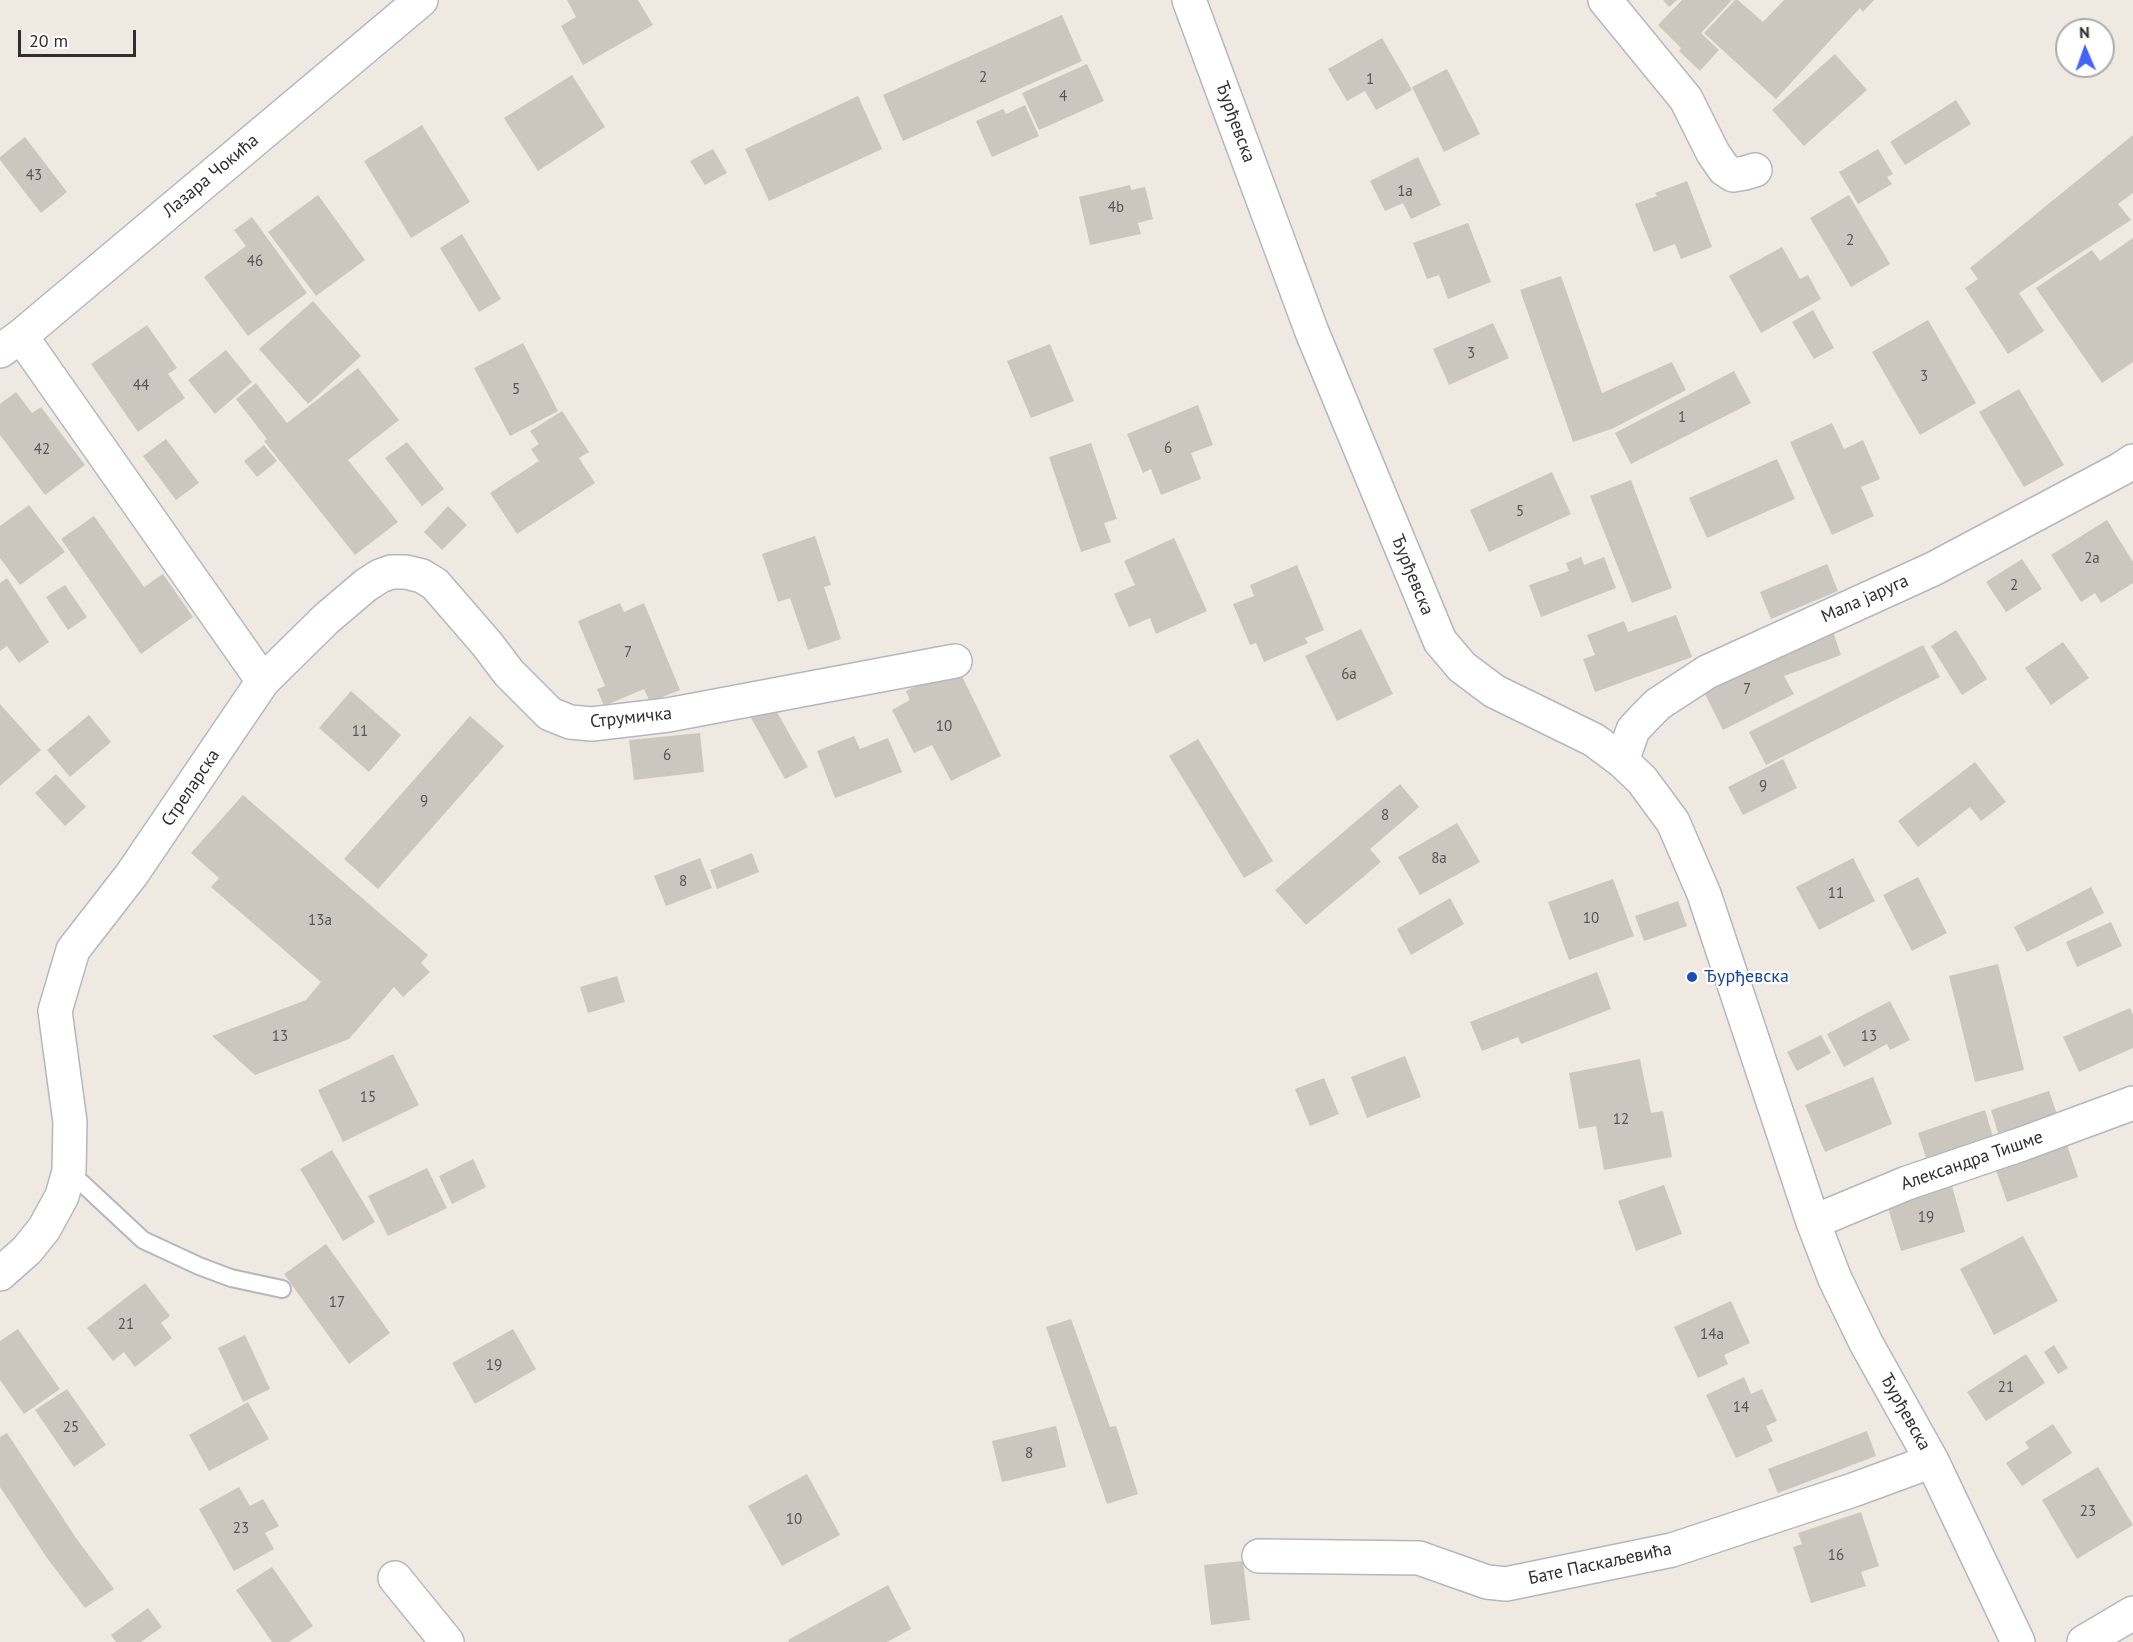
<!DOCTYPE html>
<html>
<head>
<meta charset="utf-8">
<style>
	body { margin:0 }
	#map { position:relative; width:2133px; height:1642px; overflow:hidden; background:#efe9e1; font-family:"PT Sans",sans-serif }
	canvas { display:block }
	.north { position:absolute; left:2055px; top:18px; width:60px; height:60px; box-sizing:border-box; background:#fff; border:2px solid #ababab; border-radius:50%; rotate:358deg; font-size:16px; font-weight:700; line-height:24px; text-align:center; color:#2e2e2e }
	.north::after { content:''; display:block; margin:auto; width:21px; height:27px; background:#4264fb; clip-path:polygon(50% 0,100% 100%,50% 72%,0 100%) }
	.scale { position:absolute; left:18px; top:30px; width:118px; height:27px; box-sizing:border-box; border:3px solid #2e2e2e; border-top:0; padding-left:8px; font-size:18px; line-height:21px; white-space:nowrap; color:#2e2e2e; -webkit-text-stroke:4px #fff; paint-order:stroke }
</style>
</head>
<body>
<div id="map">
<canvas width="2133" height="1642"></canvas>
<div class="north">N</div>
<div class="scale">20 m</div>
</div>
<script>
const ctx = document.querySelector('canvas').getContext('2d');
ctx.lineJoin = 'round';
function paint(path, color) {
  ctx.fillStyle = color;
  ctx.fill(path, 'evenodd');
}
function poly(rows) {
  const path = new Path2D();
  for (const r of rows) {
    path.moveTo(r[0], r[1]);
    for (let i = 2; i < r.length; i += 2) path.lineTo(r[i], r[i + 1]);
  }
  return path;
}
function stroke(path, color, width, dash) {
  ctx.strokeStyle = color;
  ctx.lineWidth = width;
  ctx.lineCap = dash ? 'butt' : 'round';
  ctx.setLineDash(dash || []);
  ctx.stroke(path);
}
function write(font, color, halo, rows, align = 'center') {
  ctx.font = font + ' "PT Sans",sans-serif';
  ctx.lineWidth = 4.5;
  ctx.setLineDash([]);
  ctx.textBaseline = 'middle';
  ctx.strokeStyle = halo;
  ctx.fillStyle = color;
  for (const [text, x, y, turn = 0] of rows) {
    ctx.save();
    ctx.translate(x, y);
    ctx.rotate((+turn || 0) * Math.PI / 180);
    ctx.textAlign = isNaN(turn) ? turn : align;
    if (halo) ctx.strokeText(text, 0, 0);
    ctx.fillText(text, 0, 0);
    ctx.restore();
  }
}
const building = poly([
	[567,0,638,0,653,25,583,65,561,26,576,17],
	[1663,0,1677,0,1669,7],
	[1682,0,1732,0,1701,33,1719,50,1700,71,1679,51,1681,48,1658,25],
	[1735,0,1738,0,1763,22,1784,0,1874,0,1863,12,1860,8,1776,99,1704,33],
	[1062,15,1082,61,903,141,883,95],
	[1382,38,1412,90,1376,110,1365,91,1347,101,1328,69],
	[1835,54,1867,90,1804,146,1772,110],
	[1087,64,1104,101,1039,130,1022,93],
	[1447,69,1480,134,1444,152,1412,87],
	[572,75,605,127,538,171,504,118],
	[858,96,882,149,769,201,745,149],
	[1956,100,1971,124,1905,165,1890,142],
	[1025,105,1039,136,992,157,976,121,1003,109,1006,114],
	[422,125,470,202,411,238,364,161],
	[2133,135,2133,193,2118,204,2131,220,2019,293,2044,331,2008,354,1965,288,1978,279,1970,268],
	[25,137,67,192,41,213,0,160,0,157],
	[713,149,727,173,705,185,690,161],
	[1878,149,1893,174,1887,177,1892,184,1858,204,1839,172],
	[1418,157,1441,205,1411,219,1403,203,1385,211,1370,181],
	[1687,181,1712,247,1681,259,1675,244,1654,252,1635,204,1657,196,1655,193],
	[1130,185,1131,190,1145,187,1153,219,1138,223,1141,234,1090,245,1079,197],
	[318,195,365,260,316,296,268,232],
	[1849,195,1890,264,1851,287,1810,218],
	[252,217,307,293,248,336,204,277,246,246,234,230],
	[1468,223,1491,282,1448,299,1439,275,1427,279,1413,243],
	[462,234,501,299,479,312,440,248],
	[2133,238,2133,362,2102,383,2036,288,2092,250,2100,261],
	[1782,247,1800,279,1808,275,1821,299,1761,333,1729,276],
	[1561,276,1602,393,1672,362,1686,390,1614,428,1573,442,1520,290],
	[313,301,361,356,308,404,259,349],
	[1813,310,1834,348,1814,359,1792,322],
	[1928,320,1976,403,1920,435,1872,352],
	[1493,323,1509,358,1449,385,1433,349],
	[147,325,177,368,168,374,185,398,138,432,91,364],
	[523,343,558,411,510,436,474,368],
	[1050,344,1074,401,1031,418,1007,361],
	[226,350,252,382,215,414,188,380],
	[358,368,399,420,348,460,398,522,355,555,264,441,267,439,236,399,256,383,287,423],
	[1734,371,1751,403,1631,464,1615,433],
	[2019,389,2064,465,2024,487,1979,412],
	[16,392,32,413,41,407,85,465,45,495,0,435,0,404],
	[1198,405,1213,445,1191,453,1201,479,1161,495,1151,469,1143,473,1127,434],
	[562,411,589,452,579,458,595,483,517,534,490,493,539,461,531,449,539,444,530,431],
	[1832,423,1844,449,1863,440,1880,479,1861,487,1874,516,1832,535,1790,442],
	[166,439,199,483,176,500,143,456],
	[407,442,444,489,422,506,385,458],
	[1091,443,1117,519,1104,523,1111,542,1081,552,1049,457],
	[264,445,277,461,257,477,244,461],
	[1777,459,1795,499,1707,538,1689,498],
	[1552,472,1571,514,1489,552,1470,510],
	[1631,480,1672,588,1632,603,1590,496],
	[29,505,65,552,20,585,0,558,0,526],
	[448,506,467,525,442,550,424,532],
	[94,516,144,587,163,574,193,617,141,654,61,539],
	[2107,520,2133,562,2133,583,2101,603,2095,593,2081,602,2051,555],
	[815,536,831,585,824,587,841,639,808,650,790,598,778,602,762,554],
	[1174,538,1207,611,1156,634,1150,618,1129,627,1114,594,1135,585,1124,561],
	[1581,557,1584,565,1604,557,1616,588,1541,617,1529,585,1569,571,1566,563],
	[2022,559,2042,589,2006,612,1986,582],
	[1827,564,1838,591,1771,619,1760,592],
	[1297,565,1324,630,1305,638,1308,643,1264,662,1256,643,1250,645,1233,604,1254,596,1250,585],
	[7,578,49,642,19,663,7,646,0,651,0,583],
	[65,585,87,617,68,630,46,597],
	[620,603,624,612,644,603,680,690,650,702,644,689,604,706,597,689,605,686,578,621],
	[1676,615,1692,657,1595,692,1583,659,1595,655,1587,635,1624,621,1628,632],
	[1361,629,1393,694,1337,721,1305,656],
	[1832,629,1841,655,1784,676,1794,694,1723,730,1701,686],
	[1956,630,1987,679,1962,695,1931,646],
	[2063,642,2089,678,2051,705,2025,668],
	[1923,645,1940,677,1766,765,1749,732],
	[957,666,1001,756,951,781,932,745,914,753,892,710,910,700,906,691],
	[351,691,401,735,369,772,319,728],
	[0,704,41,750,0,786],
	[773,705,808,767,785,779,751,718],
	[89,715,111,742,70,777,47,750],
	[470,716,504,746,378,889,344,859],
	[700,733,704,772,634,780,629,740],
	[854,736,860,749,888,738,902,772,835,798,817,751],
	[1198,739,1273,861,1244,878,1169,756],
	[1783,759,1797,788,1743,815,1728,787],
	[1975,762,2006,802,1981,821,1970,807,1918,847,1898,821],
	[56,774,86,807,65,826,35,793],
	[1400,784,1419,807,1370,849,1381,862,1306,925,1275,890],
	[243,795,428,955,421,963,430,972,403,997,394,987,349,1039,255,1075,212,1036,306,1000,321,982,211,887,219,878,191,853],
	[1457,823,1480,862,1420,895,1398,857],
	[752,853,759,872,717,889,710,870],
	[700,858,712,888,666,906,654,876],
	[1853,858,1875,901,1819,930,1796,887],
	[1918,877,1947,933,1912,951,1883,895],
	[1613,879,1634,936,1569,960,1548,902],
	[2091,887,2104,913,2027,952,2014,927],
	[1450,898,1464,924,1411,955,1397,929],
	[1678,901,1687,926,1644,941,1635,916],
	[2111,922,2122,946,2077,967,2066,942],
	[1998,964,2024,1070,1975,1082,1949,976],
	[1597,972,1611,1009,1521,1044,1518,1037,1482,1051,1470,1022],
	[617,976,625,1002,588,1013,580,987],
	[1890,1001,1910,1040,1890,1050,1887,1044,1844,1067,1827,1034],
	[2130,1008,2133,1015,2133,1048,2079,1072,2063,1037],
	[1821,1035,1831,1053,1797,1071,1787,1052],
	[393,1054,419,1105,343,1142,318,1090],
	[1405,1056,1421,1097,1367,1118,1351,1077],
	[1640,1059,1651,1113,1663,1111,1672,1157,1604,1170,1596,1126,1579,1129,1569,1073],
	[1873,1077,1892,1124,1825,1152,1805,1105],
	[1324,1078,1339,1114,1310,1126,1295,1089],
	[2049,1091,2058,1117,1999,1136,1991,1110],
	[1985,1110,1993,1137,1926,1158,1918,1133],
	[2067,1145,2078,1177,2007,1202,1996,1170],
	[332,1150,375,1222,343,1241,300,1169],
	[473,1159,486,1187,452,1204,439,1176],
	[427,1168,447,1208,388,1236,368,1196],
	[1664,1185,1682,1234,1636,1251,1618,1201],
	[1952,1186,1965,1232,1901,1251,1887,1205],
	[2023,1236,2058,1301,1994,1335,1960,1269],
	[326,1244,390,1333,349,1364,284,1274],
	[145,1283,170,1316,161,1323,172,1338,135,1367,124,1352,113,1361,87,1328],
	[1731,1301,1750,1343,1724,1355,1728,1364,1698,1378,1674,1327],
	[1071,1319,1110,1427,1116,1426,1138,1494,1107,1504,1046,1327],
	[18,1329,60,1389,24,1414,0,1380,0,1341],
	[513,1329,536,1369,475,1404,452,1363],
	[245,1335,270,1389,243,1402,218,1348],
	[2054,1345,2068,1368,2058,1374,2044,1352],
	[2026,1354,2045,1383,1986,1421,1967,1392],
	[1744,1377,1751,1394,1762,1389,1777,1421,1766,1426,1773,1441,1736,1458,1706,1395],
	[67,1389,106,1445,74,1467,35,1410],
	[248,1402,269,1439,209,1471,189,1435],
	[2053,1424,2072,1453,2022,1486,2006,1463,2029,1448,2025,1442],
	[1056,1426,1066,1467,1002,1482,992,1441],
	[1867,1431,1876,1456,1778,1493,1768,1469],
	[7,1433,76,1538,114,1589,85,1608,47,1558,0,1487,0,1437],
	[2098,1467,2133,1525,2077,1559,2042,1500],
	[807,1474,840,1535,782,1566,748,1506],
	[239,1487,250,1506,263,1499,279,1526,265,1533,274,1549,234,1571,199,1509],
	[1861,1512,1879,1566,1861,1572,1866,1586,1811,1603,1793,1547,1802,1544,1798,1533],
	[1243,1561,1250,1620,1211,1625,1204,1565],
	[272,1567,313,1626,289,1642,272,1642,236,1590],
	[888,1585,911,1629,887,1642,789,1642,788,1640],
	[148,1608,162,1627,141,1642,116,1642,111,1635]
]);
const lane = poly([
	[69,1171,143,1240,199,1266,231,1278,282,1289]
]);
const street = poly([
	[1189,0,1312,332,1440,641,1462,667,1494,691,1594,740,1622,761,1642,780,1673,822,1704,894,1813,1222,1835,1279,1866,1343,1932,1461,2018,1642],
	[1605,0,1686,99,1713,153,1724,169,1733,175,1745,173,1755,170],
	[263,681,326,619,366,585,380,576,391,572,406,572,422,576,435,584,487,644,509,673,550,714,570,722,592,724,668,715,955,661],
	[1622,761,1633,730,1645,717,1658,704,1707,672,1933,569,2121,469,2133,461],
	[1813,1222,1907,1183,2022,1144,2133,1103],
	[0,1274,27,1250,44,1229,62,1196,69,1171,70,1122,55,1011,73,950,132,874,263,681,21,336],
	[1259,1556,1419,1558,1487,1582,1506,1584,1672,1550,1853,1490,1932,1461],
	[395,1578,447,1642],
	[2084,1642,2133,1613]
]);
const secondary = poly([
	[0,351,21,336,421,0]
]);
const markers = [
	[1692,977,6,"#1a4fb4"]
];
const numberNames = [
	["2",983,78],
	["1",1370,80],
	["4",1063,97],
	["43",34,176],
	["1a",1405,192],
	["4b",1116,208],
	["2",1850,241],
	["46",255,262],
	["3",1471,354],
	["3",1924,377],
	["44",141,386],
	["5",516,390],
	["1",1682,418],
	["6",1168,449],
	["42",42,450],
	["5",1520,512],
	["2a",2092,559],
	["2",2014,586],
	["7",628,653],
	["6a",1349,675],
	["7",1747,690],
	["10",944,727],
	["11",360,732],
	["6",667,756],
	["9",1763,787],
	["9",424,802],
	["8",1385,816],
	["8a",1439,859],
	["8",683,882],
	["11",1836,894],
	["10",1591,919],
	["13a",320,921],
	["13",280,1037],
	["13",1869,1037],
	["15",368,1098],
	["12",1621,1120],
	["19",1926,1218],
	["17",337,1303],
	["21",126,1325],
	["14a",1712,1335],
	["19",494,1366],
	["21",2006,1388],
	["14",1741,1408],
	["25",71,1428],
	["8",1029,1454],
	["23",2088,1512],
	["10",794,1520],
	["23",241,1529],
	["16",1836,1556]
];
const streetNames = [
	["Ђурђевска",1235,122,70],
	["Лазара Чокића",211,176,-40],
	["Ђурђевска",1412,575,68],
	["Мала јаруга",1865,599,-24],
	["Струмичка",631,718,-6],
	["Стреларска",191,788,-56],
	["Александра Тишме",1972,1161,-19],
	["Ђурђевска",1905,1412,61],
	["Бате Паскаљевића",1600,1564,-12]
];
const transitNames = [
	["Ђурђевска",1704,977]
];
paint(building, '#cbc7bf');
stroke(lane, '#b4b7c1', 20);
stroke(street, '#b4b7c1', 36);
stroke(secondary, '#b4b7c1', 36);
stroke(lane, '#fff', 16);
stroke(street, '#fff', 33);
stroke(secondary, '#fff', 33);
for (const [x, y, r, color] of markers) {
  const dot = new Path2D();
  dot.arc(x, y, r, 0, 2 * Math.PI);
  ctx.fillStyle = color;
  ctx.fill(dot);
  stroke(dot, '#fff', 2);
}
write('15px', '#555452', null, numberNames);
write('18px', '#2e2e2e', '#fff', streetNames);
write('18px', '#164399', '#fff', transitNames, 'left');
</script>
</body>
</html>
